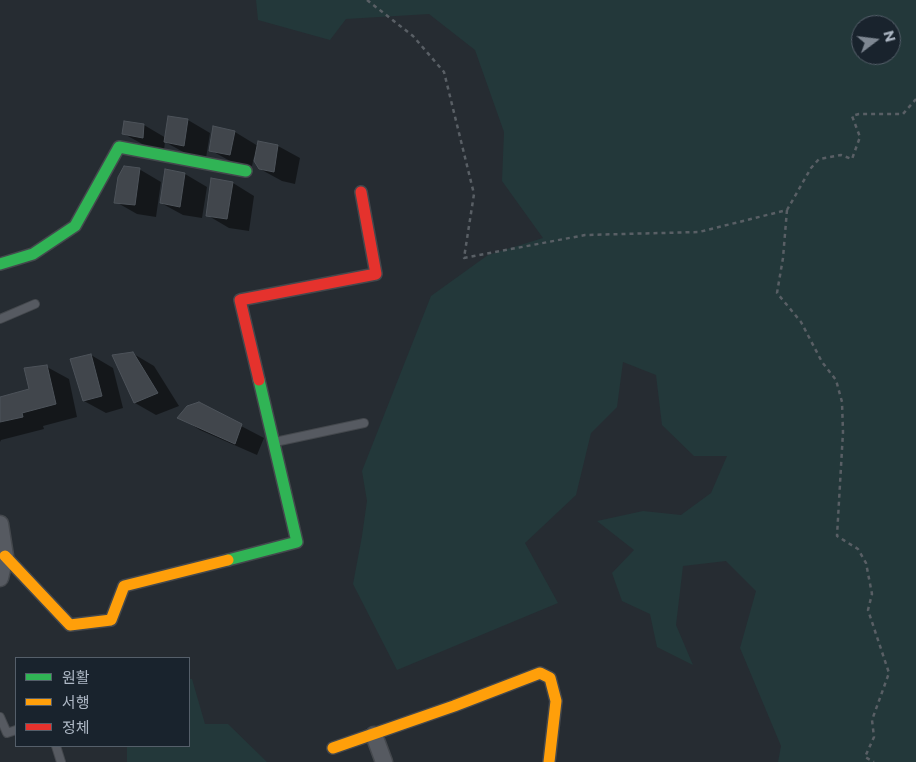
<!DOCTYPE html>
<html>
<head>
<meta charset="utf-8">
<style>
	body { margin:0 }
	#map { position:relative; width:916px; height:762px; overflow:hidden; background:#262c32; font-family:Montserrat,"Noto Sans KR",sans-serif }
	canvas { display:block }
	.legend { position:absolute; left:15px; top:657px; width:175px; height:90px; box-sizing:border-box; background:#19232d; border:1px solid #555f6a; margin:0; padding:6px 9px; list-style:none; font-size:15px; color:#aeb8c5 }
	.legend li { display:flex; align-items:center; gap:10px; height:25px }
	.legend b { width:25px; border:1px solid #555f6a }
	.north { position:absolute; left:851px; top:15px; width:50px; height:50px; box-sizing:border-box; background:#19232d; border:1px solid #555f6a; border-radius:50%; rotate:75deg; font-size:14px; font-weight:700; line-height:20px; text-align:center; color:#aeb8c5 }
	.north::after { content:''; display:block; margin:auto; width:18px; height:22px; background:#7e8792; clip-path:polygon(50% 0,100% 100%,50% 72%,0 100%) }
</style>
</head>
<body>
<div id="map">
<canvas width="916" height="762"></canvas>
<ul class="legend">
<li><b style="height:6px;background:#30b455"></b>원활</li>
<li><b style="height:6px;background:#ff9f0a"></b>서행</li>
<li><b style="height:6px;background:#e5322d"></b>정체</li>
</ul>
<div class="north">N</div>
</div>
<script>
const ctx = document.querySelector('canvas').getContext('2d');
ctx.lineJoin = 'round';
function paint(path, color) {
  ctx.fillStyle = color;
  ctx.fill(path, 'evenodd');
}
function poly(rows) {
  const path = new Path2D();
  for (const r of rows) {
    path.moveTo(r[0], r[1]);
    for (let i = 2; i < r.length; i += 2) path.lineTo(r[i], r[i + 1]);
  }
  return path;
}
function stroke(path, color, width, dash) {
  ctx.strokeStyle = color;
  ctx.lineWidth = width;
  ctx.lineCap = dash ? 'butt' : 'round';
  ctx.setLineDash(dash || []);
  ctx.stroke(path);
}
const green = poly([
	[256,0,916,0,916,762,778,762,781,746,740,648,756,591,726,561,683,566,676,625,693,665,657,647,650,614,622,601,612,573,634,550,597,521,643,511,681,515,711,493,727,456,694,456,662,425,656,375,623,362,617,407,591,433,576,495,525,543,558,603,397,670,353,584,362,536,367,501,362,471,431,296,488,255,543,238,502,181,504,132,475,50,429,14,346,19,330,40,258,20],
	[861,25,891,25,891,55,861,55],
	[189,679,192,679,205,724,228,724,267,762,127,762,127,746,189,746]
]);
const shadow = poly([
	[169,117,188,120,210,133,206,158,187,154,165,142,164,150,146,146,124,134,125,122,144,125,166,138],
	[235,132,258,146,259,142,278,146,300,158,295,184,282,181,260,169,254,157,252,166,232,162,210,150],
	[139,169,161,182,156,217,137,214,116,202],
	[185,174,207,187,202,218,183,215,161,203],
	[233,183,254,196,249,231,229,228,207,215],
	[132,353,154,366,179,406,156,415,135,403],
	[91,355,113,368,123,408,106,413,84,401],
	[47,367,69,379,77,417,43,426,44,429,1,440,0,442,0,398,30,390],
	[199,404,264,438,257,455,200,430,179,417]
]);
const building = poly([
	[168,116,188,119,184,146,164,142,168,116],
	[124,121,144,124,143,138,122,134,124,121],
	[213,126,235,131,230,155,209,151,213,126],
	[258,141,278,145,274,172,259,169,254,161,258,141],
	[124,166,140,168,135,205,114,203,118,177,124,166],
	[165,169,185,173,180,207,160,203,165,169],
	[211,178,233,182,227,219,206,216,211,178],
	[133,352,158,393,134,403,112,355,133,352],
	[91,354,102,396,83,401,70,359,91,354],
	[47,365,56,404,22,413,23,417,0,422,0,397,29,389,24,368,47,365],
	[199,402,242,424,235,444,177,418,187,406,199,402]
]);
const path = poly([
	[367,0,413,36,444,72,474,194,464,258,585,235,699,232,787,210,811,168,819,159,841,155,852,159,860,137,852,116,859,114,903,114,916,99],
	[787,210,783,258,777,293,801,322,822,362,836,380,842,402,843,432,837,536,858,549,866,563,872,594,868,610,889,673,872,720,874,737,865,757,874,762]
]);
const lane = poly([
	[0,319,35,304],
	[275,442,364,423],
	[0,717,7,733,16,730],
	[56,746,61,762]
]);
const street = poly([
	[0,524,5,556,0,578],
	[374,735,384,762]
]);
const fast = poly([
	[0,264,33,254,75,226,119,147,246,171],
	[228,560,297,542,259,380]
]);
const slow = poly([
	[5,556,70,625,111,620,124,586,228,560],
	[333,748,454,706,540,673,550,678,556,701,549,762]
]);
const jam = poly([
	[259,380,240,300,376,274,361,192]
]);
paint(green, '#23383a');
paint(shadow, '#0007');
paint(building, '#41464c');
stroke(building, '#4d535a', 1);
stroke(lane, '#44484d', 10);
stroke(street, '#44484d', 19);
stroke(fast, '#44484d', 14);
stroke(slow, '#44484d', 14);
stroke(jam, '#44484d', 14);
stroke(path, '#595f65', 2.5, [4, 4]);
stroke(lane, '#565a61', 8);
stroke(street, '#565a61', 16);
stroke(fast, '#30b455', 11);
stroke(slow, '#ff9f0a', 11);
stroke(jam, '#e5322d', 11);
</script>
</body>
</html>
